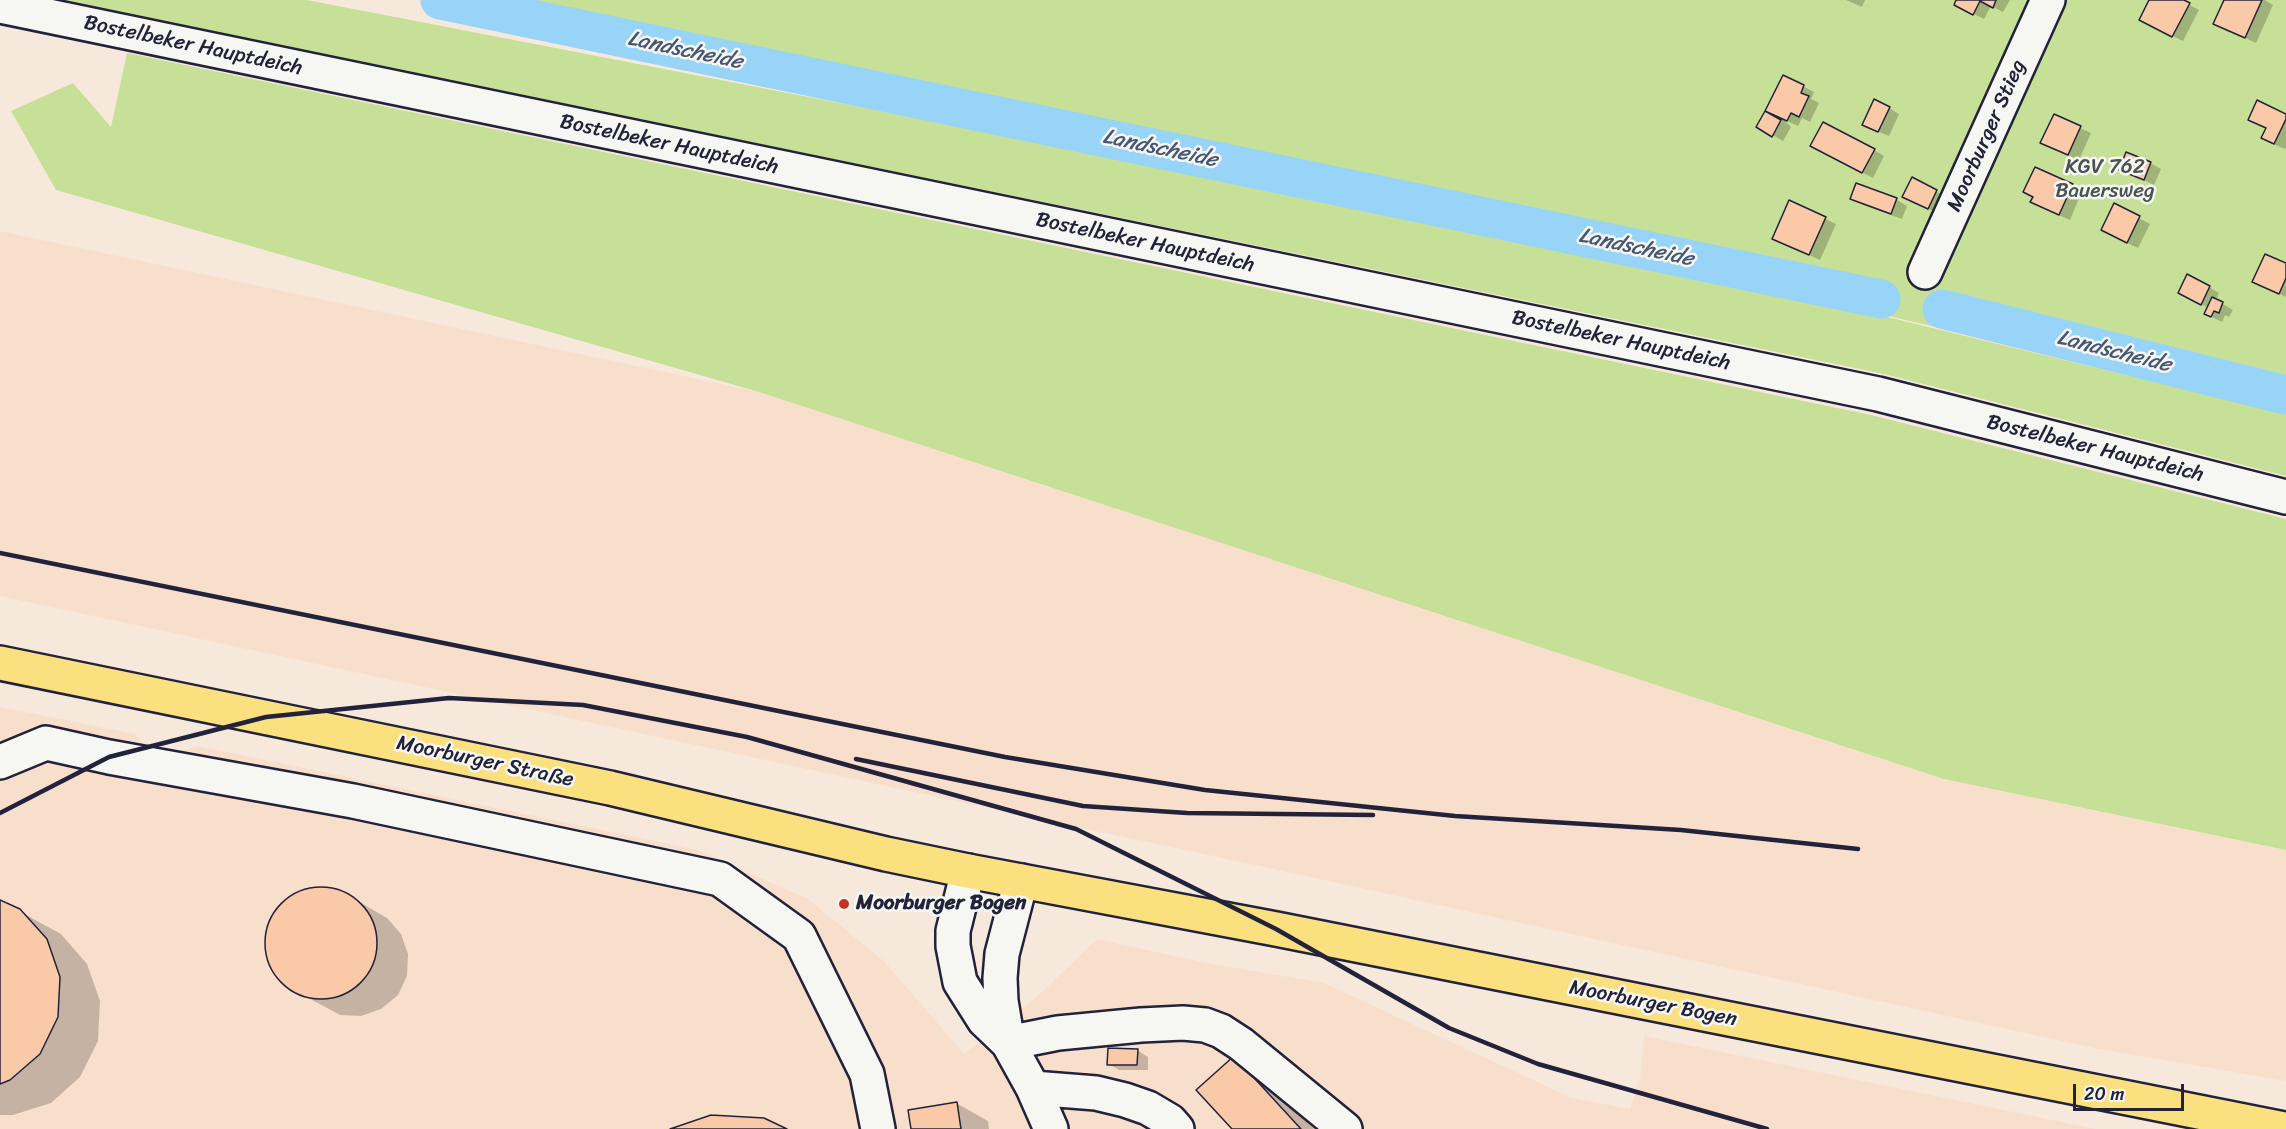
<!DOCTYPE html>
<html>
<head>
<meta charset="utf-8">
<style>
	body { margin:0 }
	#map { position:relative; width:2286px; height:1129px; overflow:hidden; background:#f7e8dc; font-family:Sriracha,sans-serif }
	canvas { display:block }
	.scale { position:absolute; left:2073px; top:1084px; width:111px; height:27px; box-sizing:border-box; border:3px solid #22223b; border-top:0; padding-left:8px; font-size:18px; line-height:21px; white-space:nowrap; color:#22223b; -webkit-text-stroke:4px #f6f6f2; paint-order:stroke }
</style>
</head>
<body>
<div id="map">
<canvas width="2286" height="1129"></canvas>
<div class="scale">20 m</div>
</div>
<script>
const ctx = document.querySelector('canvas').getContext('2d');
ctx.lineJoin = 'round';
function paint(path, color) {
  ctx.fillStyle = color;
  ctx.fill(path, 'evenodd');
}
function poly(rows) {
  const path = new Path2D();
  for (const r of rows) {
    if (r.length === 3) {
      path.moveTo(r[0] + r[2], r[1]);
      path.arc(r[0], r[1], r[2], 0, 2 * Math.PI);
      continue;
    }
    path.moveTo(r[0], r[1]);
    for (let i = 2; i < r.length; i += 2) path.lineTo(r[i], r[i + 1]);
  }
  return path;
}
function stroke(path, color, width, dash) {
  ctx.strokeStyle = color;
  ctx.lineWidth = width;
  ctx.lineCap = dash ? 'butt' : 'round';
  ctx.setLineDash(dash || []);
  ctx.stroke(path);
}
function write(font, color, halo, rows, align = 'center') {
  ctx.font = font + ' Sriracha,sans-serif';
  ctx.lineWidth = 5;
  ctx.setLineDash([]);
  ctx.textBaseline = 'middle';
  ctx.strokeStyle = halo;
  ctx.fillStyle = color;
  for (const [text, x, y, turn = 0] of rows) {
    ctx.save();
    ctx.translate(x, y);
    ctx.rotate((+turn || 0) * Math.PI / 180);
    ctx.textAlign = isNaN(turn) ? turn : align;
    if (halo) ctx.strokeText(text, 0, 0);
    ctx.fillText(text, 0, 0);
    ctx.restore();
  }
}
const built = poly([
	[0,231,759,392,1944,779,2286,850,2286,1081,2094,1048,1269,868,0,596],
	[0,707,136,734,154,759,198,746,698,850,808,899,885,962,964,1054,1039,995,1097,939,1206,963,1324,983,1572,1098,1630,1109,1640,1080,1644,1036,2096,1129,0,1129]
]);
const green = poly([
	[56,0,307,0,1657,261,1665,239,492,0,2286,0,2286,409,1760,286,2286,414,2286,476,1884,374],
	[127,53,1871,415,2286,519,2286,850,1944,779,759,392,56,190,11,111,73,83,111,127]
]);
const shadow = poly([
	[1846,0,1865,0,1862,7],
	[1958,0,2010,0,2003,12,1991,6,1984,19,1966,10],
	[2151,0,2180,0,2199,10,2183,41,2151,25],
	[2225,0,2265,0,2273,5,2256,43,2215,24],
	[1784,76,1814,92,1811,99,1819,103,1810,122,1802,118,1798,126,1783,119,1791,127,1783,141,1758,127],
	[1889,108,1899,114,1889,136,1874,130],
	[2054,116,2091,133,2079,160,2052,148],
	[2286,116,2286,147,2285,149,2273,144],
	[1874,150,1884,156,1873,178,1823,152],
	[2150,163,2161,169,2154,185,2121,169],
	[1912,179,1947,197,1939,214,1914,202],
	[1857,185,1897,200,1907,206,1902,219,1863,205,1852,199],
	[2072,186,2082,191,2070,220,2043,208],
	[1790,202,1836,224,1820,260,1774,238],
	[2114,205,2150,224,2138,248,2113,236],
	[2286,265,2286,297,2264,287],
	[2209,287,2219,293,2216,300,2233,310,2229,317,2225,315,2222,322,2206,314,2209,308,2190,299],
	[313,888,335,889,354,899,387,918,401,934,408,954,407,976,398,995,381,1009,361,1016,340,1015,288,987,273,970,266,951,267,929,277,910,293,895],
	[0,901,61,934,87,964,100,1001,98,1041,80,1077,51,1103,13,1115,0,1115],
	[1137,1050,1148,1057,1148,1070,1119,1070,1109,1064],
	[1234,1058,1265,1076,1314,1129,1234,1129],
	[956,1103,988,1121,989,1129,912,1129]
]);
const canal = poly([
	[440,0,1881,299],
	[1942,309,2286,395]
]);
const building = poly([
	[1956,0,1996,0,1993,8,1980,1,1973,15,1954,5,1956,0],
	[2149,0,2184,0,2190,3,2172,37,2139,20,2149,0],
	[2224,0,2262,0,2245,38,2213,24,2224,0],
	[1783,75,1804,85,1801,93,1809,96,1799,117,1791,113,1787,121,1765,111,1783,75],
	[1874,99,1890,107,1878,132,1862,125,1874,99],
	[2257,100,2286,114,2286,119,2274,144,2261,138,2266,128,2248,120,2257,100],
	[1765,111,1781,120,1772,137,1756,127,1765,111],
	[2054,114,2081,126,2068,155,2040,143,2054,114],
	[1823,122,1875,149,1862,173,1810,146,1823,122],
	[2126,152,2151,162,2144,180,2119,170,2126,152],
	[2035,167,2073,184,2059,215,2030,202,2033,197,2023,192,2035,167],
	[1912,177,1937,190,1928,209,1902,197,1912,177],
	[1856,183,1897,198,1891,214,1850,199,1856,183],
	[1789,200,1826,217,1809,255,1772,239,1789,200],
	[2114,203,2140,216,2127,243,2101,230,2114,203],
	[2265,254,2286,263,2286,278,2279,294,2252,282,2265,254],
	[2187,274,2210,286,2201,305,2178,293,2187,274],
	[2212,297,2223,302,2219,313,2214,311,2211,317,2204,314,2212,297],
	[321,943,56],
	[0,900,20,909,47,939,60,977,58,1017,40,1054,10,1080,0,1084,0,900],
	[1108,1048,1138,1049,1137,1065,1107,1065,1108,1048],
	[1234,1056,1301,1129,1232,1129,1196,1090,1234,1056],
	[957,1102,961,1129,911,1129,908,1110,957,1102],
	[711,1115,764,1118,787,1129,670,1129,711,1115]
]);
const minor = poly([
	[0,6,1878,394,2286,497],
	[1925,272,2048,0],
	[0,762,46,743,109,757,353,801,720,879,799,936,867,1074,878,1129],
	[968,871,953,931,953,946,960,982,984,1020,1008,1043,1033,1088,1051,1129],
	[1008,1043,1058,1033,1141,1025,1183,1023,1205,1025,1221,1031,1241,1044,1345,1129],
	[1008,1043,1001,1001,1000,978,1002,954,1021,881],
	[1033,1088,1096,1093,1125,1100,1148,1108,1170,1121,1177,1129]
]);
const major = poly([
	[0,663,610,788,886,854,968,871,1276,929,2284,1129]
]);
const rail = poly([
	[0,553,1005,757,1205,790,1455,816,1681,830,1858,849],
	[856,759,1083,806,1187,813,1373,815],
	[0,813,109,757,266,717,449,698,583,705,747,737,1076,829,1276,929,1449,1028,1538,1064,1767,1129]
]);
const markers = [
	[844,904,6,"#c8321e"]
];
const streetNames = [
	["Bostelbeker Hauptdeich",193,46,12],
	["Moorburger Stieg",1987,136,-66],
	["Bostelbeker Hauptdeich",669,145,12],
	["Bostelbeker Hauptdeich",1145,243,12],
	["Bostelbeker Hauptdeich",1621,341,12],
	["Bostelbeker Hauptdeich",2095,449,14],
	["Moorburger Straße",485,762,12],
	["Moorburger Bogen",1653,1004,11]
];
const parkNames = [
	["KGV 762",2105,168],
	["Bauersweg",2105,192]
];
const poiNames = [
	["Moorburger Bogen",856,904]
];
const waterNames = [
	["Landscheide",685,51,12],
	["Landscheide",1160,149,12],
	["Landscheide",1636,248,12],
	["Landscheide",2114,352,14]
];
paint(built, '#f8dfcc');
paint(green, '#c7e097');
paint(shadow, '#0003');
stroke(canal, '#97d4f8', 39);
paint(building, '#f9c9a8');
stroke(building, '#22223b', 1.5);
stroke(minor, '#22223b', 38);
stroke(major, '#22223b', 38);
stroke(minor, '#f6f6f2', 33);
stroke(major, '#fbe080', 33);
stroke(rail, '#22223b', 4.5);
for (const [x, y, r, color] of markers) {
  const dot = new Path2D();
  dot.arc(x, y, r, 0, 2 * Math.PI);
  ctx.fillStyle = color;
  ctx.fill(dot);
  stroke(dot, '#f6f6f2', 2);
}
write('21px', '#22223b', '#f6f6f2', streetNames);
write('21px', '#4b5252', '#f6f6f2', parkNames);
write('bold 21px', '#22223b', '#f6f6f2', poiNames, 'left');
write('italic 22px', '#455774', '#f6f6f2', waterNames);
</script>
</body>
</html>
